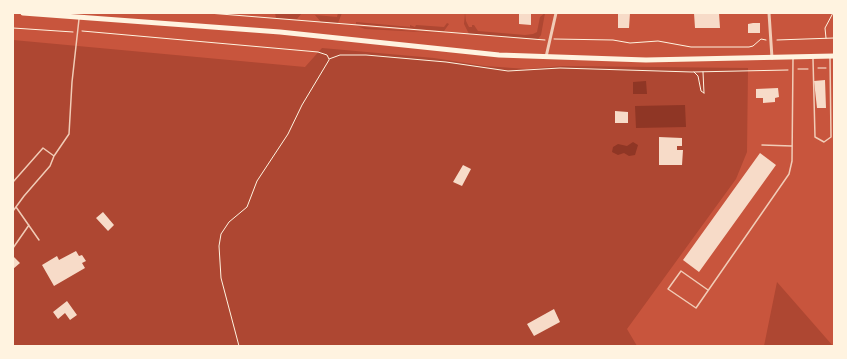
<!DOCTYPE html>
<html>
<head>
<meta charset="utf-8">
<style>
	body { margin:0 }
	#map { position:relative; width:847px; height:359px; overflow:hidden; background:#c8553d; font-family:Raleway,sans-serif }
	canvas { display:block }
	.frame { position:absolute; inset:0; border:14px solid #fff3e0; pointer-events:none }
</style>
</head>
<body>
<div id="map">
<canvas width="847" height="359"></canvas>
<div class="frame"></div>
</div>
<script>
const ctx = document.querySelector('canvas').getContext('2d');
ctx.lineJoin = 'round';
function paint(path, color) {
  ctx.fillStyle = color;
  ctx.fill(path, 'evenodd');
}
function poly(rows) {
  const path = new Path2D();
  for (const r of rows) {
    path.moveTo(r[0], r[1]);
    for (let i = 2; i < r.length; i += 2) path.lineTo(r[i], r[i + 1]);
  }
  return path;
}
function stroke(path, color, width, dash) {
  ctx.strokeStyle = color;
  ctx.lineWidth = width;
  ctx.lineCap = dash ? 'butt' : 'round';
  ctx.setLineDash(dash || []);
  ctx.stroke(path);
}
const green = poly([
	[275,13,302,13,297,19,276,18],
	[338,13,342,13,338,23,321,22,315,15,337,17],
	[465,13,466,21,469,27,472,27,472,25,474,25,478,31,525,35,533,34,537,32,540,17,545,13,541,35,538,39,469,34,464,24],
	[356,22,410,27,410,25,415,27,416,25,444,27,447,23,449,24,444,31,356,24],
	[357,26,363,27,440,33,365,29],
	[13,40,305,67,322,48,434,58,485,66,527,69,562,66,748,68,747,152,736,179,627,329,637,346,13,346],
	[777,282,833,346,764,346]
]);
const water = poly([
	[646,81,647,94,633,94,633,82],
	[685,105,686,127,636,128,635,106],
	[633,142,638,145,635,155,629,156,624,153,618,155,612,152,613,147,618,144,627,146]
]);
const building = poly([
	[519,13,531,13,531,25,519,24],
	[618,13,630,13,629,28,618,28],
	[694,13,719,13,720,28,695,28],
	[753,23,760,23,760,33,748,33,748,24],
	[825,80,826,108,817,108,814,81],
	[778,88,779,97,775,98,775,102,763,103,763,98,756,98,756,89],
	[615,111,628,112,628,123,615,123],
	[659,137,682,138,682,146,677,146,677,150,683,150,682,165,659,165],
	[760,153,776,165,699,272,683,260],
	[463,165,471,169,462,186,453,182],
	[103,212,114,225,108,231,96,218],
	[76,251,79,256,82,255,86,261,82,263,85,268,54,286,42,265,57,256,59,260],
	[13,256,20,263,13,269],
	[67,301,77,315,70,320,65,313,58,319,53,312],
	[554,309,560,322,534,336,527,324]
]);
const path = poly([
	[208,13,545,40],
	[13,28,73,32],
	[82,31,318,52,327,55,329,59],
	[826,38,825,28,833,13],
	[554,39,613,40,630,43,658,41,691,47,749,47,753,46,761,39,766,40],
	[777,40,834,38],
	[329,59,340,55,366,55,446,62,508,71,560,68,692,72,788,70],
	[818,68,826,68],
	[798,69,808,69],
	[694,72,698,76,701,91,704,93],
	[703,72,704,93],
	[239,346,221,278,219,246,221,234,229,222,247,207,257,181,288,134,302,105,329,60]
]);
const service = poly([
	[813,59,815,137,824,142,831,137,830,58],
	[762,145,792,146],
	[13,182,43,148,54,156],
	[16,207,39,240],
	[13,211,24,196,50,166,54,156,69,134,72,82,79,19],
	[13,248,29,225],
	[708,290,681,271,668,289,696,308,789,174,792,161,793,59]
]);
const minor = poly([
	[769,13,772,58],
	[546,57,556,13]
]);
const primary = poly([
	[23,13,280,32,499,55,646,60,834,56]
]);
paint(green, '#ae4732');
paint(water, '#8f3625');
paint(building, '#f7dbc8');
stroke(path, '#fff3e0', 1);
stroke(service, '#f1ccb7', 1.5);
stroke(minor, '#f1ccb7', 3);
stroke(primary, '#fff3e0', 5);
</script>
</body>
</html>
